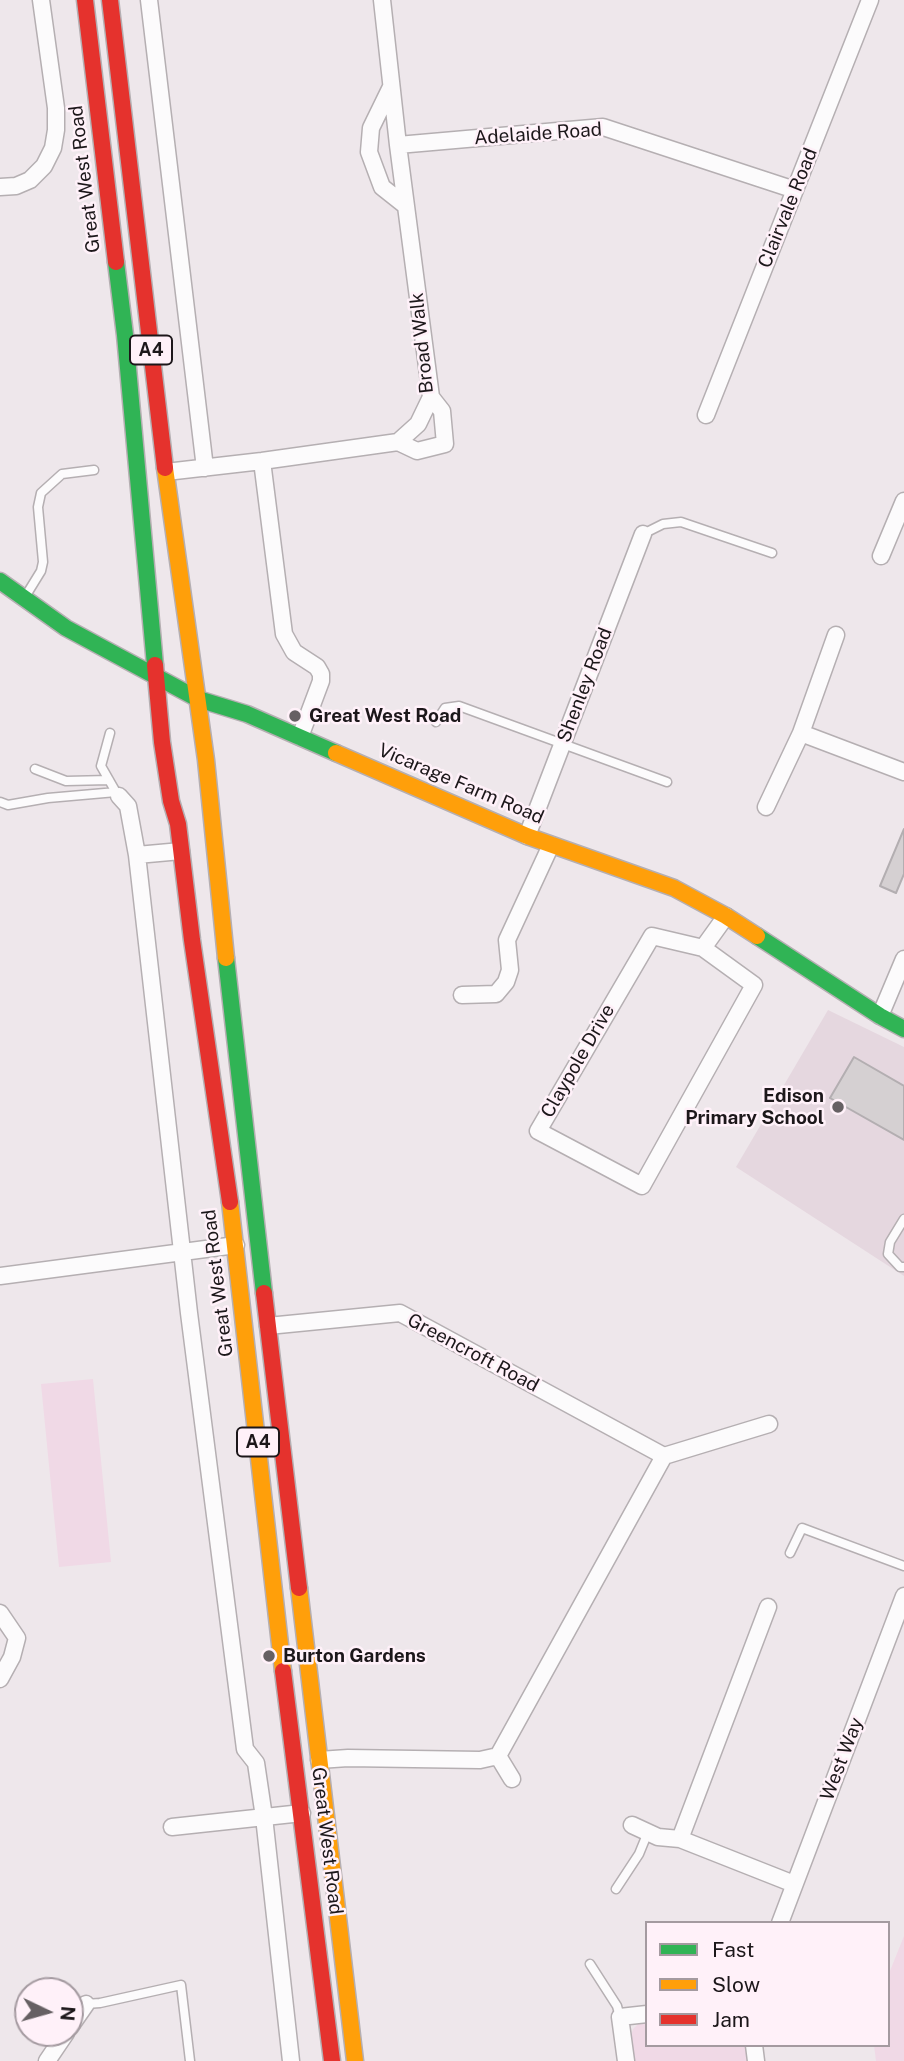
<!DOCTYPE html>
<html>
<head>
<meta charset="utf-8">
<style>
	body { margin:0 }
	#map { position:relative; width:904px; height:2061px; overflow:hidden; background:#eee7eb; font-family:"Public Sans",sans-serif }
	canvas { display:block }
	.legend { position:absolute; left:645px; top:1921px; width:245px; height:126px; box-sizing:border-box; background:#fff1f9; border:2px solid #a49aa0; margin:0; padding:9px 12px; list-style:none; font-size:21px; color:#1c171a }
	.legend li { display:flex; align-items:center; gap:14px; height:35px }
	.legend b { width:35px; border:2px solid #a49aa0 }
	.north { position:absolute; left:14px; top:1977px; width:70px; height:70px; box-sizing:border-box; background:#fff1f9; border:2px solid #a49aa0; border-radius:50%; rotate:95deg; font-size:19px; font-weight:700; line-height:28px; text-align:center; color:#1c171a }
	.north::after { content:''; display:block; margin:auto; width:24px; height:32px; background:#666063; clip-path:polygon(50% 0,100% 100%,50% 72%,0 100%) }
</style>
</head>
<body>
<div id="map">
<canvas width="904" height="2061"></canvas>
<ul class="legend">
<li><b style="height:9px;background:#30b455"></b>Fast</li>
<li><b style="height:9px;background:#ff9f0a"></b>Slow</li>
<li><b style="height:9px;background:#e5322d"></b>Jam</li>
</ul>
<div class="north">N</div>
</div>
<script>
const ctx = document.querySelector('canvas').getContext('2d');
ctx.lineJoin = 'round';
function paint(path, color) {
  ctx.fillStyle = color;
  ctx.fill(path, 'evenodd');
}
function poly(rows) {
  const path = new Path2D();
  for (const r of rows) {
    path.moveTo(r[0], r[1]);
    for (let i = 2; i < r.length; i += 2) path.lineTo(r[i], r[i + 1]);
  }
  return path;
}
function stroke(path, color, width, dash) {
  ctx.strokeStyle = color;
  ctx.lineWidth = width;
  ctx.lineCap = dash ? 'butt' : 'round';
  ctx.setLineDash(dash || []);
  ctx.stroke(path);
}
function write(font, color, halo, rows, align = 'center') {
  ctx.font = font + ' "Public Sans",sans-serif';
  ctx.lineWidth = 5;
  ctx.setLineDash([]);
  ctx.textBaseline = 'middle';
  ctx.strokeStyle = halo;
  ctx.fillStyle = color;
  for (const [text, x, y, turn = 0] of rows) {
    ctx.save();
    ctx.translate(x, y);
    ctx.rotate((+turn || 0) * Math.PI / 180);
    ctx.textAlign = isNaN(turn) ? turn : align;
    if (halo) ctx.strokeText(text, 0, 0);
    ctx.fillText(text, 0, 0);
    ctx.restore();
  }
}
const built = poly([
	[828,1010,904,1047,904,1276,736,1167]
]);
const green = poly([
	[93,1379,111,1562,59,1567,41,1384],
	[904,1936,904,2061,876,2061,874,2045,888,2045,888,1976],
	[640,2022,647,2022,647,2045,748,2045,750,2061,634,2061,631,2036,633,2029]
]);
const building = poly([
	[904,829,904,874,896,893,880,886,904,829],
	[854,1057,904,1086,904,1140,830,1098,854,1057]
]);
const lane = poly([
	[643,534,663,524,681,522,772,553],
	[25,597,41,571,43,562,38,507,41,493,62,474,94,470],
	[436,722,445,708,459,706,667,782],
	[110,733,101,766,117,794],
	[35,769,66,781,109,780],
	[0,802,8,805,48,798,116,792],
	[904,1219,890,1242,888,1254,900,1267,904,1267],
	[790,1553,802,1528,904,1566],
	[616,1889,639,1854,648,1832],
	[590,1964,617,2006,620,2017],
	[86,2004,100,2003,181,1985,190,2061]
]);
const street = poly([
	[149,0,205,468],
	[391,87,371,128,369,152,382,187,406,206],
	[398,145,603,127,795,190],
	[0,187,16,186,30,180,44,166,53,148,56,130,56,108,41,0],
	[706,415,870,0],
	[398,442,417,451,445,444,442,411,431,397],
	[262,461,284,634,294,652,317,667,321,674,321,681,300,737],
	[166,472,262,461,398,442,418,424,431,397,398,145,382,0],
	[881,556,904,501],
	[801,733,836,635],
	[119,796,128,806,137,855,189,1313,245,1749,256,1763,264,1817,291,2061],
	[766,807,801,733,904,772],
	[527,836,643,534],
	[137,855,181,851],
	[703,948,652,936,538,1131,642,1186,754,985,703,948,726,916],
	[462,995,496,994,506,982,510,970,507,940,551,845],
	[880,1016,904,959],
	[0,1276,236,1245],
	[268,1326,400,1313,664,1456,769,1424],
	[0,1613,17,1638,12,1657,0,1679],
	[319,1760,348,1758,480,1760,498,1756],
	[512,1779,498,1756,664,1456],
	[632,1825,658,1837,680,1839,794,1884],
	[172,1827,302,1813],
	[680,1839,768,1607],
	[780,1923,904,1596],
	[70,2027,86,2004],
	[754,2045,756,2061],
	[47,2061,66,2033],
	[626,2061,620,2017,647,2014]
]);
const fast = poly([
	[116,262,125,335,155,665],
	[0,581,66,628,198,699,247,714,336,753],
	[757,936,880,1016,904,1029],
	[226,958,264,1293]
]);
const slow = poly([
	[165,468,206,760,226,958],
	[336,753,527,836,674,888,726,916,757,936],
	[230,1202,283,1671],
	[299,1588,355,2061]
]);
const jam = poly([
	[85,0,116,262],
	[110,0,165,468],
	[155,665,162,742,171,801,178,824,192,940,230,1202],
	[264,1293,299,1588],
	[283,1671,332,2061]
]);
const markers = [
	[295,716,7,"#666063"],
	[838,1107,7,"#666063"],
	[269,1656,7,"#666063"]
];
const shields = [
	[151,350,42],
	[258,1442,42]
];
const shieldNames = [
	["A4",151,350],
	["A4",258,1442]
];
const streetNames = [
	["Adelaide Road",538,134,-4],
	["Great West Road",85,179,-97],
	["Clairvale Road",788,208,-68],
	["Broad Walk",422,343,-96],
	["Shenley Road",585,685,-69],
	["Vicarage Farm Road",461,784,23],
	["Claypole Drive",578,1061,-60],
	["Great West Road",218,1283,-97],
	["Greencroft Road",473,1353,28],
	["West Way",842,1759,-69],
	["Great West Road",327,1841,83]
];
const poiNames = [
	["Great West Road",309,716],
	["Edison",824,1096,"right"],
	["Primary School",824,1118,"right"],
	["Burton Gardens",283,1656]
];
paint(built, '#e5d7df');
paint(green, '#f0d9e6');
paint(building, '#d5d0d2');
stroke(building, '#b3aeb1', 2);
stroke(lane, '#b5afb2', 11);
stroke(street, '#b5afb2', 19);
stroke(fast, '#b5afb2', 19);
stroke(slow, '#b5afb2', 19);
stroke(jam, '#b5afb2', 19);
stroke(lane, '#fcfbfc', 8);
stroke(street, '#fcfbfc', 16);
stroke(fast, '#30b455', 16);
stroke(slow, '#ff9f0a', 16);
stroke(jam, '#e5322d', 16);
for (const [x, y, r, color] of markers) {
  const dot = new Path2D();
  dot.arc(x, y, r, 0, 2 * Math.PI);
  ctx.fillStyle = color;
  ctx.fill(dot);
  stroke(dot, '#fff1f9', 2.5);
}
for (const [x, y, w] of shields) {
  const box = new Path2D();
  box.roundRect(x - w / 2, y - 14.5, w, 29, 5);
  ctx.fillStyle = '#fff1f9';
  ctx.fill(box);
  stroke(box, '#1c171a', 2);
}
write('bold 18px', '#1c171a', null, shieldNames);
write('19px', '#1c171a', '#fff1f9', streetNames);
write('bold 19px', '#1c171a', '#fff1f9', poiNames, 'left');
</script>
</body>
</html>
